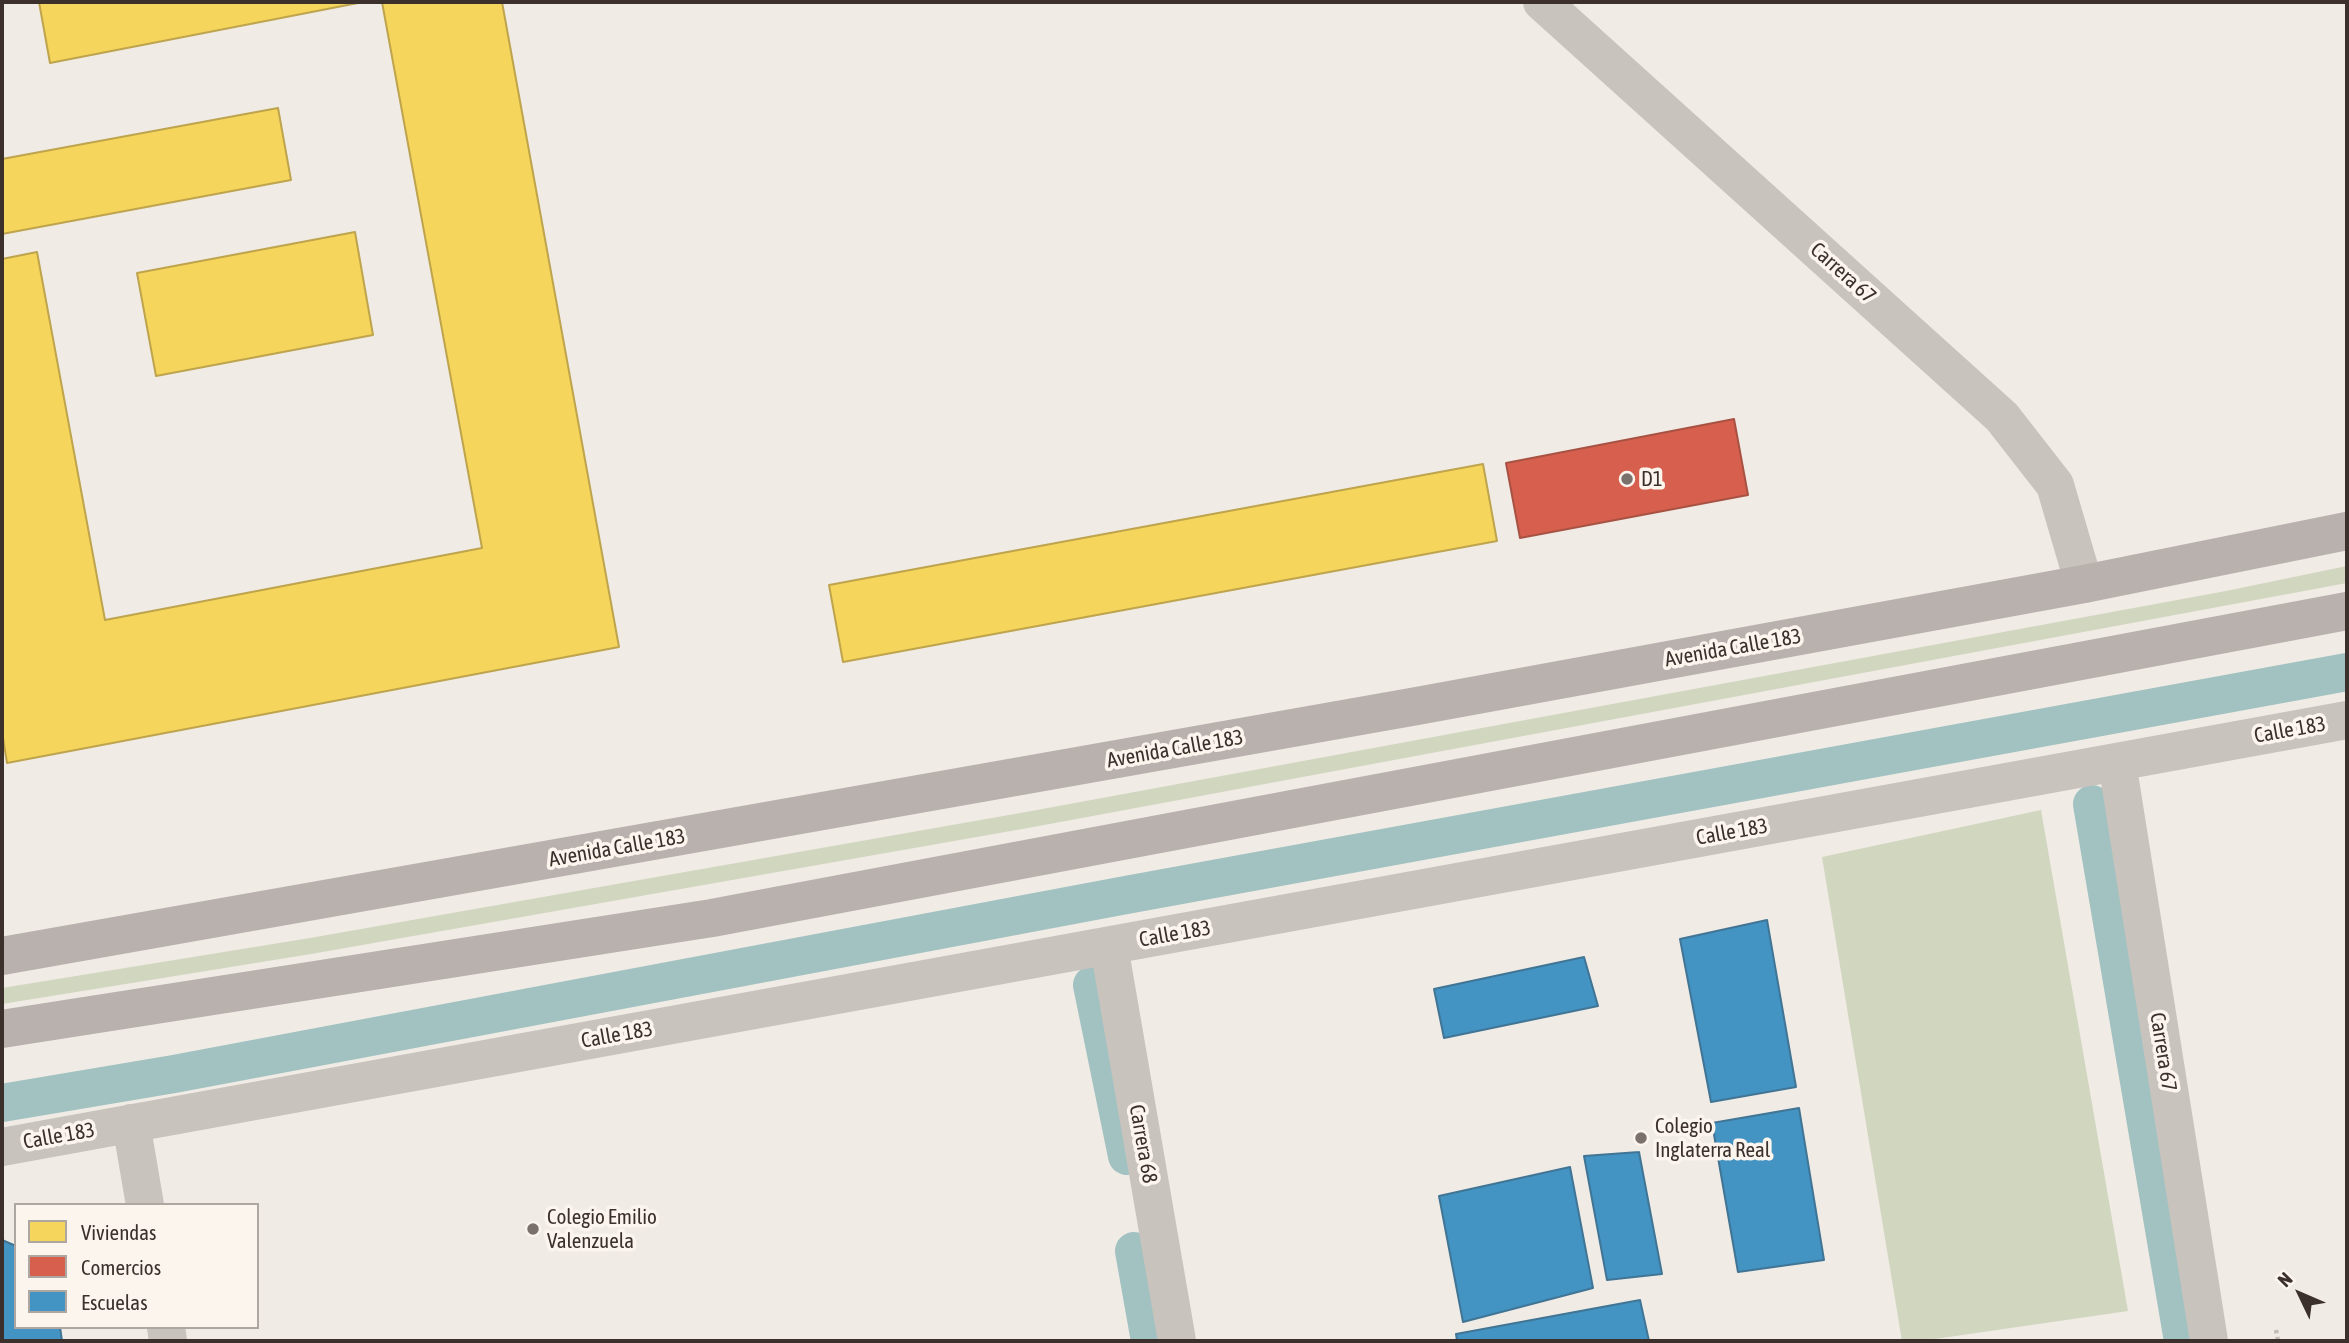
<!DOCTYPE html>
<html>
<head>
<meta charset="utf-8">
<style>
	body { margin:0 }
	#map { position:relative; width:2349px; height:1343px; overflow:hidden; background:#f0ebe5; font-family:"Asap Condensed",sans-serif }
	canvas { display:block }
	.frame { position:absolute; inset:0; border:4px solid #3b302b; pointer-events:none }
	.legend { position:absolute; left:14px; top:1203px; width:245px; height:126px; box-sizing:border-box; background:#fbf5ee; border:2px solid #aea6a0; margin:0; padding:9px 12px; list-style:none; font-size:21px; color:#3b302b }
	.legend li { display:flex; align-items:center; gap:14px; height:35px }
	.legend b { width:35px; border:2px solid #aea6a0 }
	.north { position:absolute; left:2265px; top:1259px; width:70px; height:70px; -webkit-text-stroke:5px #fbf5ee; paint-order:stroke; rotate:314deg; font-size:19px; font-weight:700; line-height:28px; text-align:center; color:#3b302b }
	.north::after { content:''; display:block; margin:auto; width:24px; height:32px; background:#3b302b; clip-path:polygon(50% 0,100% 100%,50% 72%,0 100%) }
</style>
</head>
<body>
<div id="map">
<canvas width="2349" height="1343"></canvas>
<div class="frame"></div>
<ul class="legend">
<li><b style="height:19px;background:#f6d55c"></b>Viviendas</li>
<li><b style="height:19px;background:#d6604d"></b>Comercios</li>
<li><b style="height:19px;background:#4393c3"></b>Escuelas</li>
</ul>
<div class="north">N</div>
</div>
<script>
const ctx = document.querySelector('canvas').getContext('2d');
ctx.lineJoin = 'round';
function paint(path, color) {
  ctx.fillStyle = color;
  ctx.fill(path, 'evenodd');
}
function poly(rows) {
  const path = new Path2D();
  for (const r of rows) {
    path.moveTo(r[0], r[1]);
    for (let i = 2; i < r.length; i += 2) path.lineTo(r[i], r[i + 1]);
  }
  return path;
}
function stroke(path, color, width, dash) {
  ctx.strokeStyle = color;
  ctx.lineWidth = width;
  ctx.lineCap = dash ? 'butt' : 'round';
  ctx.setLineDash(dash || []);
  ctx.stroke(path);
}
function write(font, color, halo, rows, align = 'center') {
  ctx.font = font + ' "Asap Condensed",sans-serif';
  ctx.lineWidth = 7;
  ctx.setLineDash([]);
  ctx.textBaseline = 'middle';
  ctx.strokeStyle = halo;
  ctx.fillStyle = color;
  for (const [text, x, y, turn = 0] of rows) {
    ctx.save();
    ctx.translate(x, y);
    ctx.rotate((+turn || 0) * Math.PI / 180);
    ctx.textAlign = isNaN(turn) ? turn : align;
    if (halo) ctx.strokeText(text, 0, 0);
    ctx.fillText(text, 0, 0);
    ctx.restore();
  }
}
const green = poly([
	[2347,566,2347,583,1028,828,311,954,2,1004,2,988,310,938,1026,812,2226,591],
	[2041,810,2128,1311,1921,1341,1902,1341,1822,857]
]);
const homes = poly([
	[39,2,357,2,358,3,50,63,39,2],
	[382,2,502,2,619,647,7,763,2,732,2,259,37,252,105,620,482,548,382,2],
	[278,108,291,180,2,234,2,159,278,108],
	[355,232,373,335,156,376,137,273,355,232],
	[1483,464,1497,541,843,662,829,585,1483,464]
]);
const shops = poly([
	[1734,419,1748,495,1520,538,1506,463,1734,419]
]);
const schools = poly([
	[1767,920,1796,1087,1711,1102,1680,939,1767,920],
	[1584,957,1598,1006,1444,1038,1434,989,1584,957],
	[1799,1108,1824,1260,1738,1272,1712,1123,1799,1108],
	[1639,1152,1662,1274,1607,1280,1584,1156,1639,1152],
	[1570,1167,1593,1288,1463,1322,1439,1196,1570,1167],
	[2,1240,16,1246,16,1327,60,1327,62,1341,2,1341,2,1240],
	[1640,1300,1649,1341,1457,1341,1456,1334,1640,1300]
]);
const canal = poly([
	[2092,804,2183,1341],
	[1092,985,1127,1156],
	[2,1103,174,1074,1126,895,2347,672],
	[1134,1251,1150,1341]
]);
const path = poly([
	[2276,1330,2278,1341]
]);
const street = poly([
	[1542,2,2002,417,2055,485,2084,584],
	[2117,762,2209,1341],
	[1109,946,1177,1341],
	[131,1123,145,1205],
	[2,1147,2347,720],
	[166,1327,168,1341]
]);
const primary = poly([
	[2,956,1417,706,2084,584,2347,531],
	[2,1029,712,918,2347,611]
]);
const markers = [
	[1627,479,7,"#7a716c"],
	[1641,1138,7,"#7a716c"],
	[533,1229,7,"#7a716c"]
];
const streetNames = [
	["Carrera 67",1843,273,42],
	["Avenida Calle 183",1733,648,-10],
	["Calle 183",2290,730,-10],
	["Avenida Calle 183",1175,749,-10],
	["Calle 183",1732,832,-10],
	["Avenida Calle 183",617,848,-10],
	["Calle 183",1175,934,-10],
	["Calle 183",617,1035,-10],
	["Carrera 67",2163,1052,81],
	["Calle 183",59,1136,-10],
	["Carrera 68",1143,1144,80]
];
const poiNames = [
	["D1",1641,479],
	["Colegio",1655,1126],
	["Inglaterra Real",1655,1150],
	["Colegio Emilio",547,1217],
	["Valenzuela",547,1241]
];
paint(green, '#d1d6bf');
paint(homes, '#f6d55c');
stroke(homes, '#bea44d', 2);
paint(shops, '#d6604d');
stroke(shops, '#a85243', 2);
paint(schools, '#4393c3');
stroke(schools, '#417595', 2);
stroke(canal, '#a1c2c1', 38);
stroke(path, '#c2bbb6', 4.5, [3.5, 3.5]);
stroke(street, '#c9c3be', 38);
stroke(primary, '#b8b1ad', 38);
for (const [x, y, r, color] of markers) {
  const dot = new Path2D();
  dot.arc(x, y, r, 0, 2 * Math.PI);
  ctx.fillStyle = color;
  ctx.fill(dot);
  stroke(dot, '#fbf5ee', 2.5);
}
write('21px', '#3b302b', '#fbf5ee', streetNames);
write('21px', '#3b302b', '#fbf5ee', poiNames, 'left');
</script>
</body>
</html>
